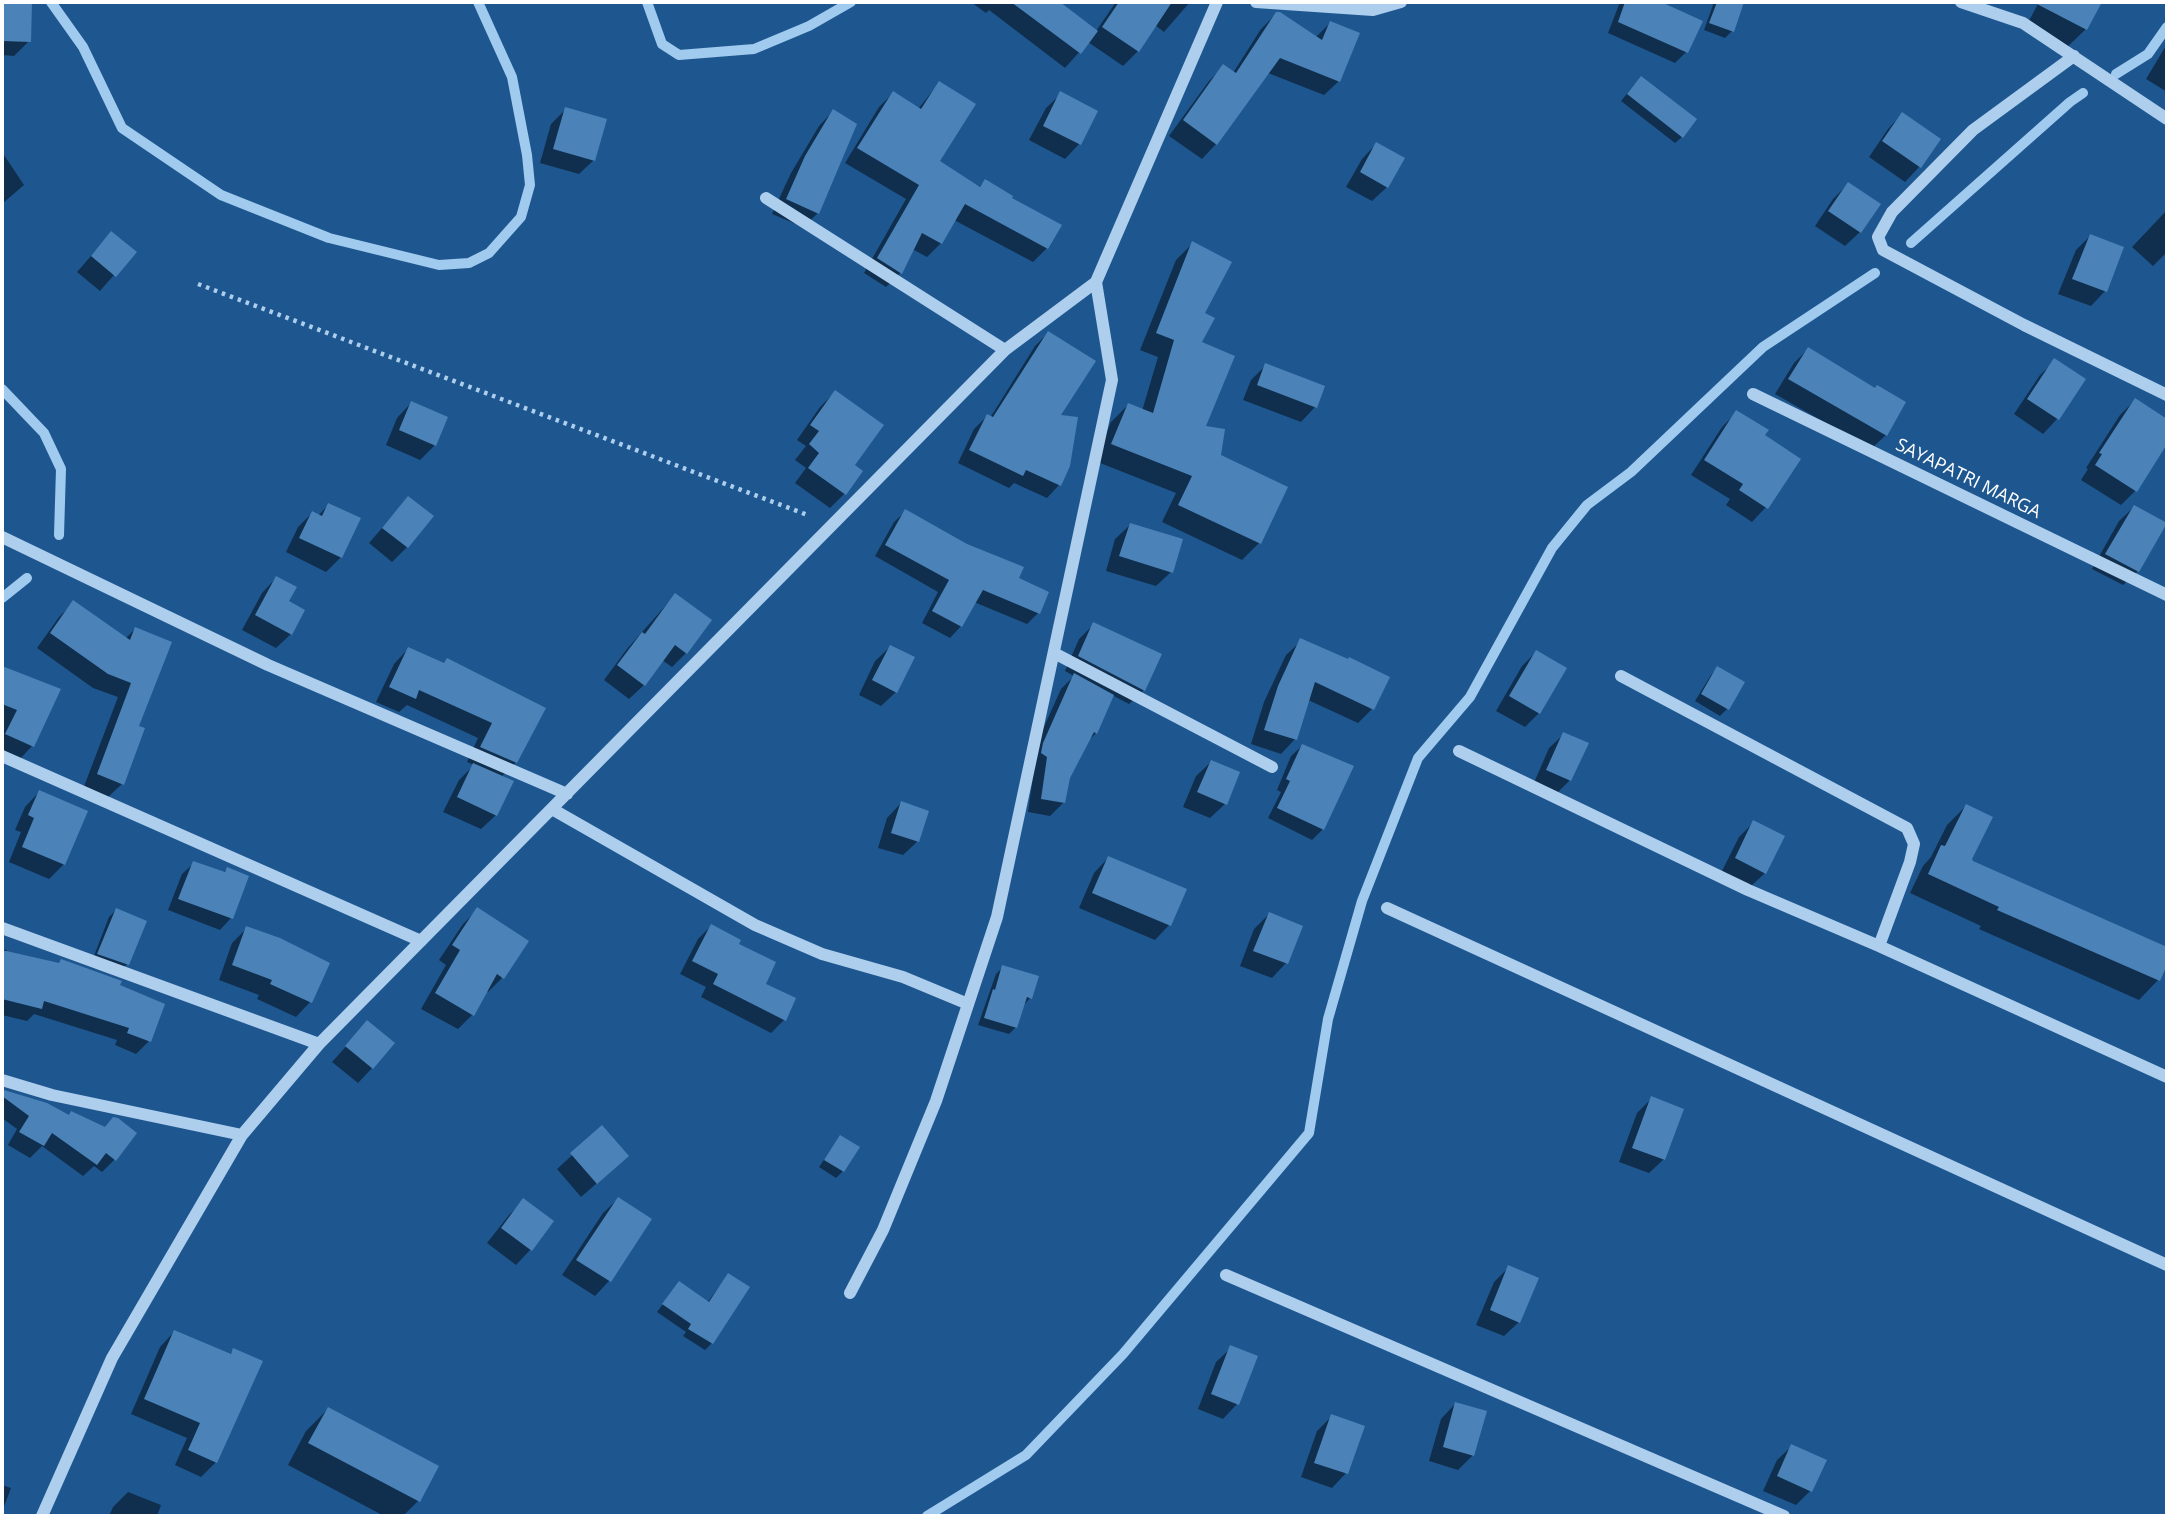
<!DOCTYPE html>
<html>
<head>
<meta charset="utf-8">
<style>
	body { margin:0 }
	#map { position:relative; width:2169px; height:1518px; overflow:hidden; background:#1e5790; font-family:"Open Sans",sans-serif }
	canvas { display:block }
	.frame { position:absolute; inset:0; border:4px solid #fff; pointer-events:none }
</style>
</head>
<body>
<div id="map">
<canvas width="2169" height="1518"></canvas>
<div class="frame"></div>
</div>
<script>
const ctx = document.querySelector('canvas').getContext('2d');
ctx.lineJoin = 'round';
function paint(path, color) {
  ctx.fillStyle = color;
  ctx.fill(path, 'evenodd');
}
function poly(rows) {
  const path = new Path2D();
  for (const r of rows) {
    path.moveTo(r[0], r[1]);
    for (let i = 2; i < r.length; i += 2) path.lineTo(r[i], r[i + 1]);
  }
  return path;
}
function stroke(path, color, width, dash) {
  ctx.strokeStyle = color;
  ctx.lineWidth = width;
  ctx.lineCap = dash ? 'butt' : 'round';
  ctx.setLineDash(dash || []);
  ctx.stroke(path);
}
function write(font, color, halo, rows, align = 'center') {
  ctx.font = font + ' "Open Sans",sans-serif';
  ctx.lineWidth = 5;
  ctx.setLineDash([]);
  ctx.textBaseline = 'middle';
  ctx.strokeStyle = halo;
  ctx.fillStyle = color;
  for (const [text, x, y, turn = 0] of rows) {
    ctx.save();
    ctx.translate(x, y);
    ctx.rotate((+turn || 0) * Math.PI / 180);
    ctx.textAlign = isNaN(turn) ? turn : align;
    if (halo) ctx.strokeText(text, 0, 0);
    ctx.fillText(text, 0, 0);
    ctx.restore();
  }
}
const shadow = poly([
	[2,2,31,2,29,41,14,56,2,55],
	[971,2,1057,2,1096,31,1116,2,1190,2,1164,32,1155,25,1138,51,1123,66,1088,42,1065,68,989,10,986,13],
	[1654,2,1701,22,1686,52,1675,63,1608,33,1620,2],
	[1714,2,1743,2,1732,31,1725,38,1704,30],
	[2039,2,2100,2,2086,29,2063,51,2024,30],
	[1276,14,1315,38,1330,23,1339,81,1324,95,1268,73,1216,144,1202,159,1169,136,1209,81,1224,66,1233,73,1261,29],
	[2167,44,2167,92,2146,79],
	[939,83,937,161,978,188,985,181,1047,248,1033,262,954,220,941,243,927,257,912,249,900,273,886,287,864,273,906,199,845,163,879,107,893,93,918,109],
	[1634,85,1682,137,1675,143,1621,101],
	[1061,94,1096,112,1079,144,1065,159,1029,140,1046,108],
	[566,109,594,160,579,174,540,163,551,124],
	[833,111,818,213,803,227,772,214,791,173,819,126],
	[1902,114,1939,139,1919,167,1905,182,1869,157,1888,129],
	[1376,144,1387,187,1372,201,1346,187,1362,159],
	[2,152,24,185,2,204],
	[1848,184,1860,232,1845,246,1815,226,1833,199],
	[2167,210,2167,252,2153,266,2132,247],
	[111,233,134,252,100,291,77,272],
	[2090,236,2105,291,2091,306,2058,294,2076,250],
	[1193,243,1202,313,1199,343,1204,428,1259,543,1242,560,1162,522,1176,493,1095,461,1111,422,1128,405,1142,411,1158,357,1140,350,1176,260],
	[1048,333,1059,416,1059,485,1047,498,1014,483,1009,488,958,463,974,429,987,416,990,418,1035,346],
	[1808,349,1886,435,1871,449,1775,394,1794,363],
	[2055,361,2084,380,2057,419,2043,434,2014,414,2040,375],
	[1266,365,1315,407,1301,422,1243,400,1251,380],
	[835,392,853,465,844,494,830,508,795,483,806,468,795,460,806,446,797,440,820,407],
	[2135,400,2167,421,2167,441,2135,491,2121,505,2081,480,2088,469,2086,468,2120,415],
	[411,403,435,445,420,460,386,445,397,418],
	[1737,412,1763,436,1766,507,1752,522,1726,505,1730,499,1691,475,1722,427],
	[408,498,407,547,392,562,369,543],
	[328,505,341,557,326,572,286,552,298,527,312,513,318,516],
	[2134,507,2138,571,2123,585,2092,569,2119,521],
	[906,511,1016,579,1038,613,1027,624,974,602,961,626,950,638,922,623,938,592,875,556,894,522],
	[1130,525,1171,572,1156,586,1106,571,1115,539],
	[276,578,286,602,291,634,276,648,242,630,262,593],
	[675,595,686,653,672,667,662,660,644,685,629,699,604,680,627,649],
	[73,603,125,639,135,629,137,727,122,784,107,798,83,789,118,697,93,688,37,648,59,617],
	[1094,624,1144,690,1129,704,1112,695,1096,733,1087,742,1068,778,1064,802,1050,816,1028,812,1034,770,1030,758,1061,689,1074,676,1065,671,1079,639],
	[1301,641,1372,709,1358,723,1308,700,1295,739,1281,754,1251,744,1264,702,1286,655],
	[890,647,896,692,881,706,859,695,875,661],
	[408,649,442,665,447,660,543,709,516,762,501,777,496,815,481,829,443,812,459,780,474,765,467,762,478,738,407,705,399,712,376,702,394,664],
	[1536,652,1539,713,1525,727,1496,711,1522,666],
	[2,667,59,690,32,746,18,761,2,753],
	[1717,668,1727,709,1720,716,1695,701,1711,675],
	[1564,734,1570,780,1555,795,1533,785,1549,748],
	[1302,746,1323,829,1312,840,1268,818,1281,792,1277,790,1291,756],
	[1211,762,1225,804,1210,818,1183,807,1196,776],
	[39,792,64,864,49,879,9,862,21,832,15,830,25,807],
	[901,803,918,841,903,855,878,848,887,818],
	[1966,806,1970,860,2167,949,2167,960,2158,980,2139,1000,1979,929,1981,926,1910,893,1923,866,1931,857,1947,825],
	[1754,822,1765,873,1750,887,1721,873,1739,837],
	[1108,858,1184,890,1169,925,1155,940,1079,908,1094,873],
	[194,863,223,873,227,869,247,877,231,918,220,930,168,910,182,874],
	[478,909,502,978,488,992,486,991,472,1015,458,1029,421,1009,446,965,439,960,463,924],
	[116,910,127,964,120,971,92,961,109,917],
	[1269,914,1301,927,1286,963,1272,978,1240,966,1254,929],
	[711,926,737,945,784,1020,771,1033,701,997,706,987,680,974,698,939],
	[247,928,310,1002,296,1017,257,999,259,995,219,980,232,943],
	[2,949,7,950,7,953,57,965,118,986,149,1041,136,1054,115,1045,117,1040,34,1014,27,1021,2,1015],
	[1003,967,1030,998,1024,1005,1016,1027,1009,1034,978,1025,996,974],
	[367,1023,372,1068,358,1083,332,1062],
	[5,1092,47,1104,115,1159,102,1172,94,1166,83,1176,42,1146,30,1158,8,1145,17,1129,2,1118,2,1095],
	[1652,1098,1664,1159,1649,1173,1619,1162,1637,1113],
	[602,1128,612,1170,581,1197,557,1169],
	[840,1137,843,1171,836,1178,819,1167],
	[618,1199,650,1220,609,1281,595,1296,562,1275,603,1213],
	[523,1201,552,1222,530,1250,516,1265,487,1243,509,1215],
	[1509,1267,1519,1322,1504,1336,1476,1325,1494,1282],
	[728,1275,712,1343,705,1350,683,1336,686,1332,657,1312,679,1283,707,1303],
	[174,1332,229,1355,234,1350,216,1462,201,1477,175,1465,187,1438,131,1414,160,1347],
	[1231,1348,1237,1404,1223,1419,1198,1409,1216,1362],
	[1455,1404,1473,1455,1458,1470,1429,1461,1441,1419],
	[328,1409,418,1501,403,1516,384,1516,288,1465,306,1431],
	[1332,1416,1346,1473,1332,1488,1301,1477,1317,1431],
	[1792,1446,1810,1491,1796,1505,1763,1491,1777,1460],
	[2,1485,11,1488,2,1512],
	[128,1492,161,1505,157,1516,109,1516,113,1507]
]);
const stream = poly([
	[51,2,83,47,122,128,221,195,329,238,439,265,469,263,489,253,521,217,530,185,527,155,512,77,478,2],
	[647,2,662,44,679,55,754,49,809,26,851,2],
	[2116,74,2148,54,2167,27],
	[1911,243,2070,102,2083,93],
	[2,389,44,433,61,469,59,535],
	[2,598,27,578],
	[927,1516,1026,1455,1123,1354,1309,1133,1328,1019,1362,901,1418,758,1470,697,1552,548,1587,505,1631,472,1763,347,1875,273]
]);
const building = poly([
	[2,2,32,2,31,42,2,41],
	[1011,2,1060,2,1098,31,1081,54],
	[1119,2,1172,2,1139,52,1102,27],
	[1625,2,1661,2,1703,21,1688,53,1618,22],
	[1717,2,1744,2,1734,32,1709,23],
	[2033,2,2102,2,2087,30],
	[1276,12,1280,12,1322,40,1330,21,1360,33,1340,82,1280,58,1217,145,1183,120,1223,64,1236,73],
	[1641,76,1697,119,1683,138,1627,94],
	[939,81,976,104,940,161,980,187,985,179,1013,196,1012,198,1062,225,1048,249,965,204,942,244,922,233,902,274,877,258,919,185,857,148,893,91,921,109],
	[1060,91,1098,111,1081,145,1043,126],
	[565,107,607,119,595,161,553,149],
	[833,109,857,124,819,214,786,199,805,156],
	[1902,112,1941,139,1921,168,1882,141],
	[1376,142,1405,158,1388,188,1360,172],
	[1848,182,1881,204,1861,233,1828,211],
	[111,231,137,252,116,277,91,256],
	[2090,234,2124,247,2107,292,2072,279],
	[1192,241,1232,262,1205,313,1215,318,1202,342,1235,356,1206,426,1225,429,1221,455,1288,487,1261,544,1178,505,1192,476,1111,444,1128,403,1153,413,1174,340,1156,333],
	[1048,331,1096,361,1061,415,1078,417,1070,466,1061,486,1026,470,1023,476,969,450,987,414,993,417],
	[1808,347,1875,388,1877,385,1906,402,1887,436,1788,379],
	[2054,358,2086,379,2059,420,2027,399],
	[1265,363,1325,386,1317,408,1257,385],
	[835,390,884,425,855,465,863,471,846,495,808,468,819,453,809,444,819,431,810,425],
	[2135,398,2167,419,2167,444,2137,492,2095,465,2102,454,2099,453],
	[411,401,448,417,436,446,399,430],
	[1736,410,1769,430,1765,435,1801,459,1768,509,1739,490,1743,484,1704,460],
	[408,496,434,516,408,548,382,528],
	[328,503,361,518,342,558,299,538,312,511,322,516],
	[2134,505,2167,523,2139,572,2105,554],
	[905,509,967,544,1024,567,1019,578,1049,592,1040,614,983,590,962,627,932,611,949,580,885,545],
	[1130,523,1183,539,1173,573,1119,556],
	[276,576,297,587,289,601,305,610,292,635,255,615],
	[675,593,712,620,687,654,675,645,645,686,617,665,642,632,645,634],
	[73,600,130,640,135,627,172,642,139,726,145,728,124,785,97,774,131,683,108,674,50,633],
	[1093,622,1162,654,1145,691,1078,656],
	[1300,638,1348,659,1349,657,1390,677,1374,710,1315,682,1297,740,1264,730,1278,686],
	[890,645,915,657,897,693,872,680],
	[408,647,444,663,447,658,546,708,517,763,480,747,492,723,419,690,416,699,389,687],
	[1536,650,1567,668,1540,714,1509,696],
	[2,666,61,689,34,747,5,734,17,710,2,704],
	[1717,666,1745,682,1729,710,1701,694],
	[1074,673,1114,695,1097,734,1094,732,1070,778,1065,803,1041,799,1047,757,1041,753,1043,743],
	[1563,732,1589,743,1571,781,1546,770],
	[1302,744,1354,766,1324,830,1277,808,1290,781,1286,779],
	[1211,760,1240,772,1227,805,1197,792],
	[473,763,514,781,497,816,457,797],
	[39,790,88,811,65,865,22,847,34,818,28,815],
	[901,801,929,811,919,842,891,833],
	[1966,804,1993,817,1972,859,1973,861,2167,947,2167,965,2160,981,1997,910,1999,907,1928,874,1941,845,1945,846],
	[1753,820,1785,836,1766,874,1735,858],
	[1108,856,1187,889,1171,926,1092,893],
	[193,861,225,872,227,867,249,876,233,919,178,899],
	[477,907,529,941,504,979,497,974,474,1016,435,993,460,950,452,945],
	[116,908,147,921,129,965,97,954],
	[1269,912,1303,926,1288,964,1253,951],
	[711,924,741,940,739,944,776,962,766,984,796,998,786,1021,713,984,718,974,692,961],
	[246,926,280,938,330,963,312,1003,270,984,272,980,232,965],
	[2,950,59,963,61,959,122,981,120,985,165,1004,151,1042,127,1033,129,1028,44,1001,42,1009,2,999],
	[1002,965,1039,976,1032,999,1027,997,1017,1028,984,1018,993,989,995,990],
	[367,1020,395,1043,373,1069,345,1046],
	[4,1090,47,1103,69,1115,71,1111,105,1127,113,1117,118,1118,137,1133,116,1161,106,1153,97,1165,52,1133,44,1146,19,1132,29,1116,2,1096],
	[1651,1096,1684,1109,1665,1160,1632,1148],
	[602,1125,629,1156,597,1184,570,1153],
	[840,1135,860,1147,844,1172,824,1160],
	[618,1197,652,1219,611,1282,576,1260],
	[523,1198,554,1221,532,1251,501,1228],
	[1508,1265,1539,1278,1520,1323,1490,1310],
	[728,1273,750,1287,713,1344,688,1329,691,1324,662,1304,679,1281,709,1302],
	[174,1330,231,1354,233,1348,263,1361,217,1463,188,1450,200,1423,144,1399],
	[1230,1345,1258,1356,1239,1405,1211,1394],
	[1455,1402,1487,1411,1474,1456,1443,1447],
	[328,1407,439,1466,420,1502,308,1443],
	[1331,1414,1365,1426,1348,1474,1314,1463],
	[1791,1444,1827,1460,1812,1492,1777,1476]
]);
const path = poly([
	[198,284,810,516]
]);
const minor = poly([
	[1256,2,1373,10,1401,2],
	[1961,2,2023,23,2167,119],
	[2074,56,1973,130,1892,212,1878,237,1883,250,2024,325,2167,395],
	[766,198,1005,350],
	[1096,282,1217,2],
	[1753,394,2167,595],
	[2,537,268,665,567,794],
	[1054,653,1272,767],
	[1621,676,1907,828,1914,844,1910,862,1879,946],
	[1459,751,1748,890,1879,946,2167,1077],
	[2,756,421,941],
	[552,809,755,925,822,954,903,977,968,1004],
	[1387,908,2167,1265],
	[2,928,319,1044],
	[2,1080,52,1095,242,1135],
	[1226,1275,1784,1516],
	[42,1516,112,1358,242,1135,319,1044,1005,350,1096,282,1112,380,997,917,936,1101,883,1230,850,1293]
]);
const streetNames = [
	["SAYAPATRI MARGA",1968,479,26]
];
paint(shadow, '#0007');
stroke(stream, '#a1caef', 10);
paint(building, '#4b83b8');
stroke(path, '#aeceed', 4.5, [3.5, 5]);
stroke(minor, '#aeceed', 12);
write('18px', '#fff', '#1e5790', streetNames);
</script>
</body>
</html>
